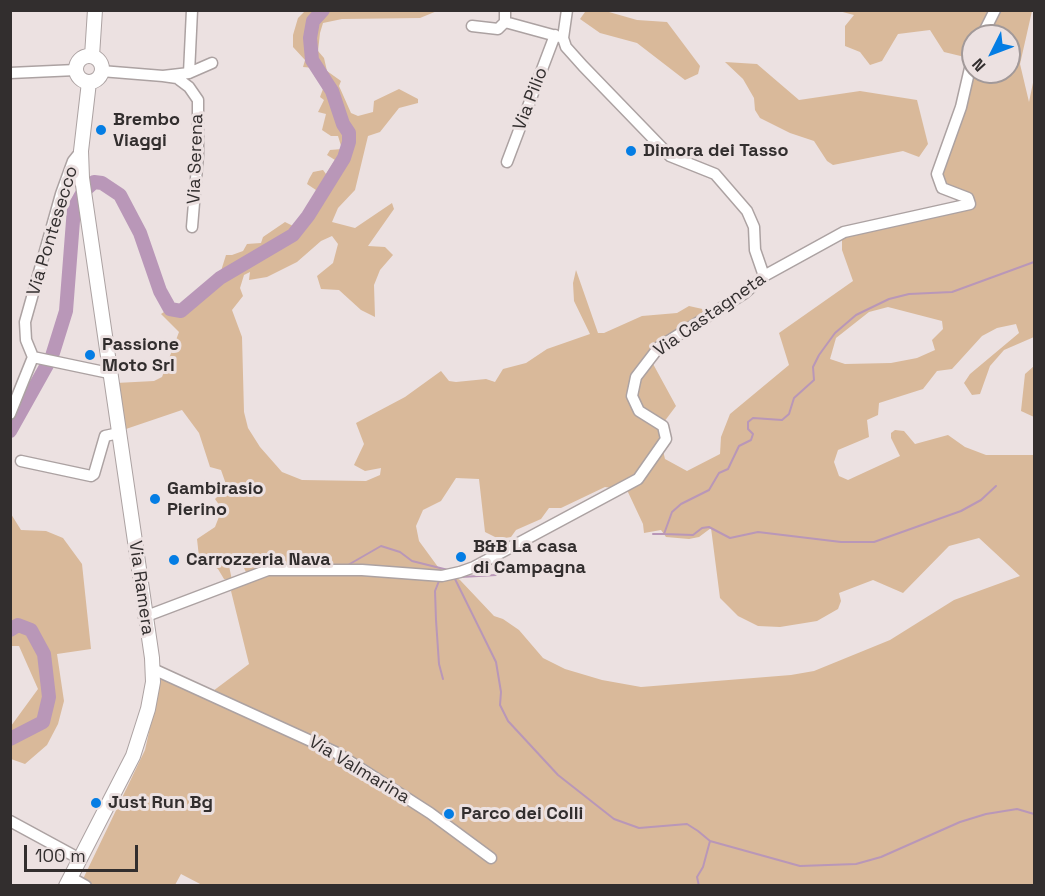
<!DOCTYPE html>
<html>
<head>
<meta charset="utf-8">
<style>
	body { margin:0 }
	#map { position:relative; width:1045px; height:896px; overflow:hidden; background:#ece1e1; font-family:"Space Grotesk",sans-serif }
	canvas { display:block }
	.frame { position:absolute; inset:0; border:12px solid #322e2e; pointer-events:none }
	.north { position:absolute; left:961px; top:24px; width:60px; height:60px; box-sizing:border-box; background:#ece1e1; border:2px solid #a29999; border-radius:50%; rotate:228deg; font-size:16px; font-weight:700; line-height:24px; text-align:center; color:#322e2e }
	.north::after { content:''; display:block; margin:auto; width:21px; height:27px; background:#047de4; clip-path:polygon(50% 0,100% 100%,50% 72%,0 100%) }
	.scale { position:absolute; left:24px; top:845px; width:114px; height:27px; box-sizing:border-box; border:3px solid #322e2e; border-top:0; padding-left:8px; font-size:18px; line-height:21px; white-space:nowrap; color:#322e2e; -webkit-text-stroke:4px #ece1e1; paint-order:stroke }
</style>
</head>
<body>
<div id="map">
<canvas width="1045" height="896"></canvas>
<div class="frame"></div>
<div class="north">N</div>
<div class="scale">100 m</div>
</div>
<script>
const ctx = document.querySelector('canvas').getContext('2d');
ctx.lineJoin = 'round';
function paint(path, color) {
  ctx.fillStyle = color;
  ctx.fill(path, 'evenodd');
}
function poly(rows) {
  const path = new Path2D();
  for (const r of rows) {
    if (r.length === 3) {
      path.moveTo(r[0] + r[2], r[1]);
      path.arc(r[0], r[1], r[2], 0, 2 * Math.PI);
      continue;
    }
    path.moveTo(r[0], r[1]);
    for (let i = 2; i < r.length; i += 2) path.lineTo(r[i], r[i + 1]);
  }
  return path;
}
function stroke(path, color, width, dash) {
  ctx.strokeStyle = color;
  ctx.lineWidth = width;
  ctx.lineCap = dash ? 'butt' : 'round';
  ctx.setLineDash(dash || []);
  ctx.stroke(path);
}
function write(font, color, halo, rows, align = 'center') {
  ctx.font = font + ' "Space Grotesk",sans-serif';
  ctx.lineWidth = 6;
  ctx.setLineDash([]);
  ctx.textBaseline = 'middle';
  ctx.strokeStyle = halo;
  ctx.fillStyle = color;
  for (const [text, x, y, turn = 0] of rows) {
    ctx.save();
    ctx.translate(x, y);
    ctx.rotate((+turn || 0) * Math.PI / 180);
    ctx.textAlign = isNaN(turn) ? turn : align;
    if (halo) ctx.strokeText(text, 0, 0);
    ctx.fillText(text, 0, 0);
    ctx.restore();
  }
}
const green = poly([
	[602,10,637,20,667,22,700,66,698,74,685,80,637,43,600,33,580,19,585,12],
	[305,11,437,11,420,18,342,19,323,23,320,33,318,51,324,58,327,71,341,81,339,86,351,113,358,116,373,112,374,101,399,89,418,99,418,103,399,108,380,132,368,136,355,190,338,208,332,222,355,228,392,203,394,209,368,246,385,247,393,255,380,270,374,285,375,317,361,310,339,290,321,289,317,276,333,263,338,244,332,236,321,241,297,262,267,277,249,280,250,272,244,275,240,288,243,296,232,310,242,337,244,412,248,428,260,447,282,472,302,480,366,481,380,475,381,468,365,471,354,465,364,444,356,423,405,397,441,371,449,381,456,382,486,379,495,382,503,369,526,363,547,349,590,334,574,301,573,283,576,270,598,333,604,333,642,316,677,313,689,306,707,310,689,323,652,362,676,406,658,430,665,459,687,471,720,454,721,437,730,414,789,365,779,333,853,281,842,250,842,239,866,230,972,208,940,186,947,158,974,72,1009,72,1009,36,973,36,973,59,944,52,930,30,898,34,882,61,870,65,860,52,845,46,845,26,854,15,839,11,1032,11,1020,64,1029,102,1034,78,1034,337,1004,350,990,366,980,394,972,395,964,383,970,374,1019,333,1016,324,997,328,982,336,952,369,937,371,923,389,879,403,878,415,867,420,869,437,838,450,834,462,839,476,848,480,900,456,891,438,891,433,895,430,904,431,915,444,948,435,965,447,986,455,1033,455,1034,447,1034,885,204,886,181,874,175,885,96,886,83,879,145,750,161,678,213,691,249,664,231,591,247,574,241,562,229,566,232,580,224,579,218,569,199,557,197,539,215,527,222,509,215,499,227,487,221,470,210,467,199,433,182,410,123,430,116,383,154,381,162,377,179,332,161,314,167,310,182,316,221,271,226,255,232,255,243,251,247,244,261,243,263,237,285,222,293,226,297,224,312,206,316,190,307,184,309,179,313,172,323,170,326,174,335,160,327,155,330,150,342,149,338,136,331,136,322,130,326,114,318,112,324,100,320,97,323,89,319,78,314,76,315,68,303,67,305,60,293,47,293,35,298,18],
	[888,307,942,321,943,329,932,340,935,350,917,358,891,363,845,364,830,359,836,338,869,312],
	[456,478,479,479,485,532,499,539,511,537,516,530,541,519,549,508,561,508,605,487,627,490,643,524,644,533,661,530,666,537,689,539,699,537,711,528,720,598,738,616,758,626,780,627,817,621,838,609,841,601,839,593,873,580,903,593,949,546,979,538,1020,576,954,600,890,640,814,671,791,675,641,687,602,680,565,669,543,658,519,630,503,619,494,616,460,580,438,567,419,541,416,526,423,510,441,501],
	[725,62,757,64,799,100,860,91,917,100,928,144,919,157,903,151,833,165,827,161,814,141,790,133,760,118,755,110,754,98,743,79],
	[1034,366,1034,417,1021,411,1025,374],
	[11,514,21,530,46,531,63,538,82,564,91,649,57,654,64,701,58,724,47,745,25,764,11,759,11,726,38,689,19,646,11,646]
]);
const stream = poly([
	[653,534,664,534,672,512,681,504,709,490,719,473,728,469,739,446,751,440,753,434,748,429,748,422,753,418,782,420,789,414,794,398,814,380,813,367,819,355,835,333,856,315,889,299,909,294,952,292,1034,262],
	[664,534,693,535,702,528,709,527,730,538,758,532,841,542,874,542,961,511,981,500,996,486],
	[348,565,381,546,400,552,412,561,448,570],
	[454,577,496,662,501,692,500,705,508,721,558,775,614,819,639,828,687,824,698,831,710,841,703,867,697,877,699,886],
	[461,577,496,575],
	[439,581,435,591,436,620,439,664,443,679],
	[710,841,800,866,856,864,881,857,960,822,986,814,1017,809,1034,814]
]);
const river = poly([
	[10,431,52,356,66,311,74,208,83,192,94,182,102,183,120,195,140,233,160,291,170,309,181,311,220,278,293,235,308,216,344,158,349,142,349,133,343,124,332,91,312,60,310,38,313,21,323,10],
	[10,630,18,625,31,630,44,654,49,697,43,722,10,739]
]);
const minor = poly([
	[567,10,563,38,566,47,583,66,670,156,715,174,747,211,754,227,755,250,764,276],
	[505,22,560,37],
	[472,26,498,29,505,22,505,10],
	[982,36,995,10],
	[101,71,163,76,189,73,212,63],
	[10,73,76,70],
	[189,73,192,10],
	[163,76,177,78,189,87,198,100,198,155,192,227],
	[507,162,555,35],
	[33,357,109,373],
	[10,414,33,357,26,340,25,322,61,194,73,161,81,151],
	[21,461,91,476,94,474,105,436,119,433],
	[144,617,268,570,362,570,442,576,460,572,474,567,638,479,666,439,663,426,639,411,632,396,636,377,659,347,745,293,764,276,844,232,970,204,968,198,942,188,937,174,961,107,973,55],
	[153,669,335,752,430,813,491,858],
	[10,821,80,859],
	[70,877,86,886]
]);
const major = poly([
	[89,69,13],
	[92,56,95,10],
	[66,886,133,756,148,709,153,682,152,658,82,178,81,151,89,82]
]);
const markers = [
	[101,130,6,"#047de4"],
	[631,151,6,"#047de4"],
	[90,355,6,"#047de4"],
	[155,499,6,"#047de4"],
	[461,557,6,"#047de4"],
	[174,560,6,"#047de4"],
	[96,803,6,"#047de4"],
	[449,814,6,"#047de4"]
];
const streetNames = [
	["Via Pilio",531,99,-69],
	["Via Serena",196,159,-88],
	["Via Pontesecco",53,231,-73],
	["Via Castagneta",710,315,-35],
	["Via Ramera",141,588,82],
	["Via Valmarina",359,770,31]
];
const poiNames = [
	["Brembo",113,120],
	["Viaggi",113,141],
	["Dimora dei Tasso",643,151],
	["Passione",102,345],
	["Moto Srl",102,366],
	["Gambirasio",167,489],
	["Pierino",167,510],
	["B&B La casa",473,547],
	["di Campagna",473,568],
	["Carrozzeria Nava",186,560],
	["Just Run Bg",108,803],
	["Parco dei Colli",461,814]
];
paint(green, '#d9b99a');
stroke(stream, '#b997b8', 2);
stroke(river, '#b997b8', 14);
stroke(minor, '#aca2a2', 13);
stroke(major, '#aca2a2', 16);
stroke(minor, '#fff', 10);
stroke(major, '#fff', 14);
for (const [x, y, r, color] of markers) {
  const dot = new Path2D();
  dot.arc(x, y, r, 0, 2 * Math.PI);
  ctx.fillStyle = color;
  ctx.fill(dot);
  stroke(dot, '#ece1e1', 2);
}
write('18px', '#322e2e', '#ece1e1', streetNames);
write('bold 18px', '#322e2e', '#ece1e1', poiNames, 'left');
</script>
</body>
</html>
